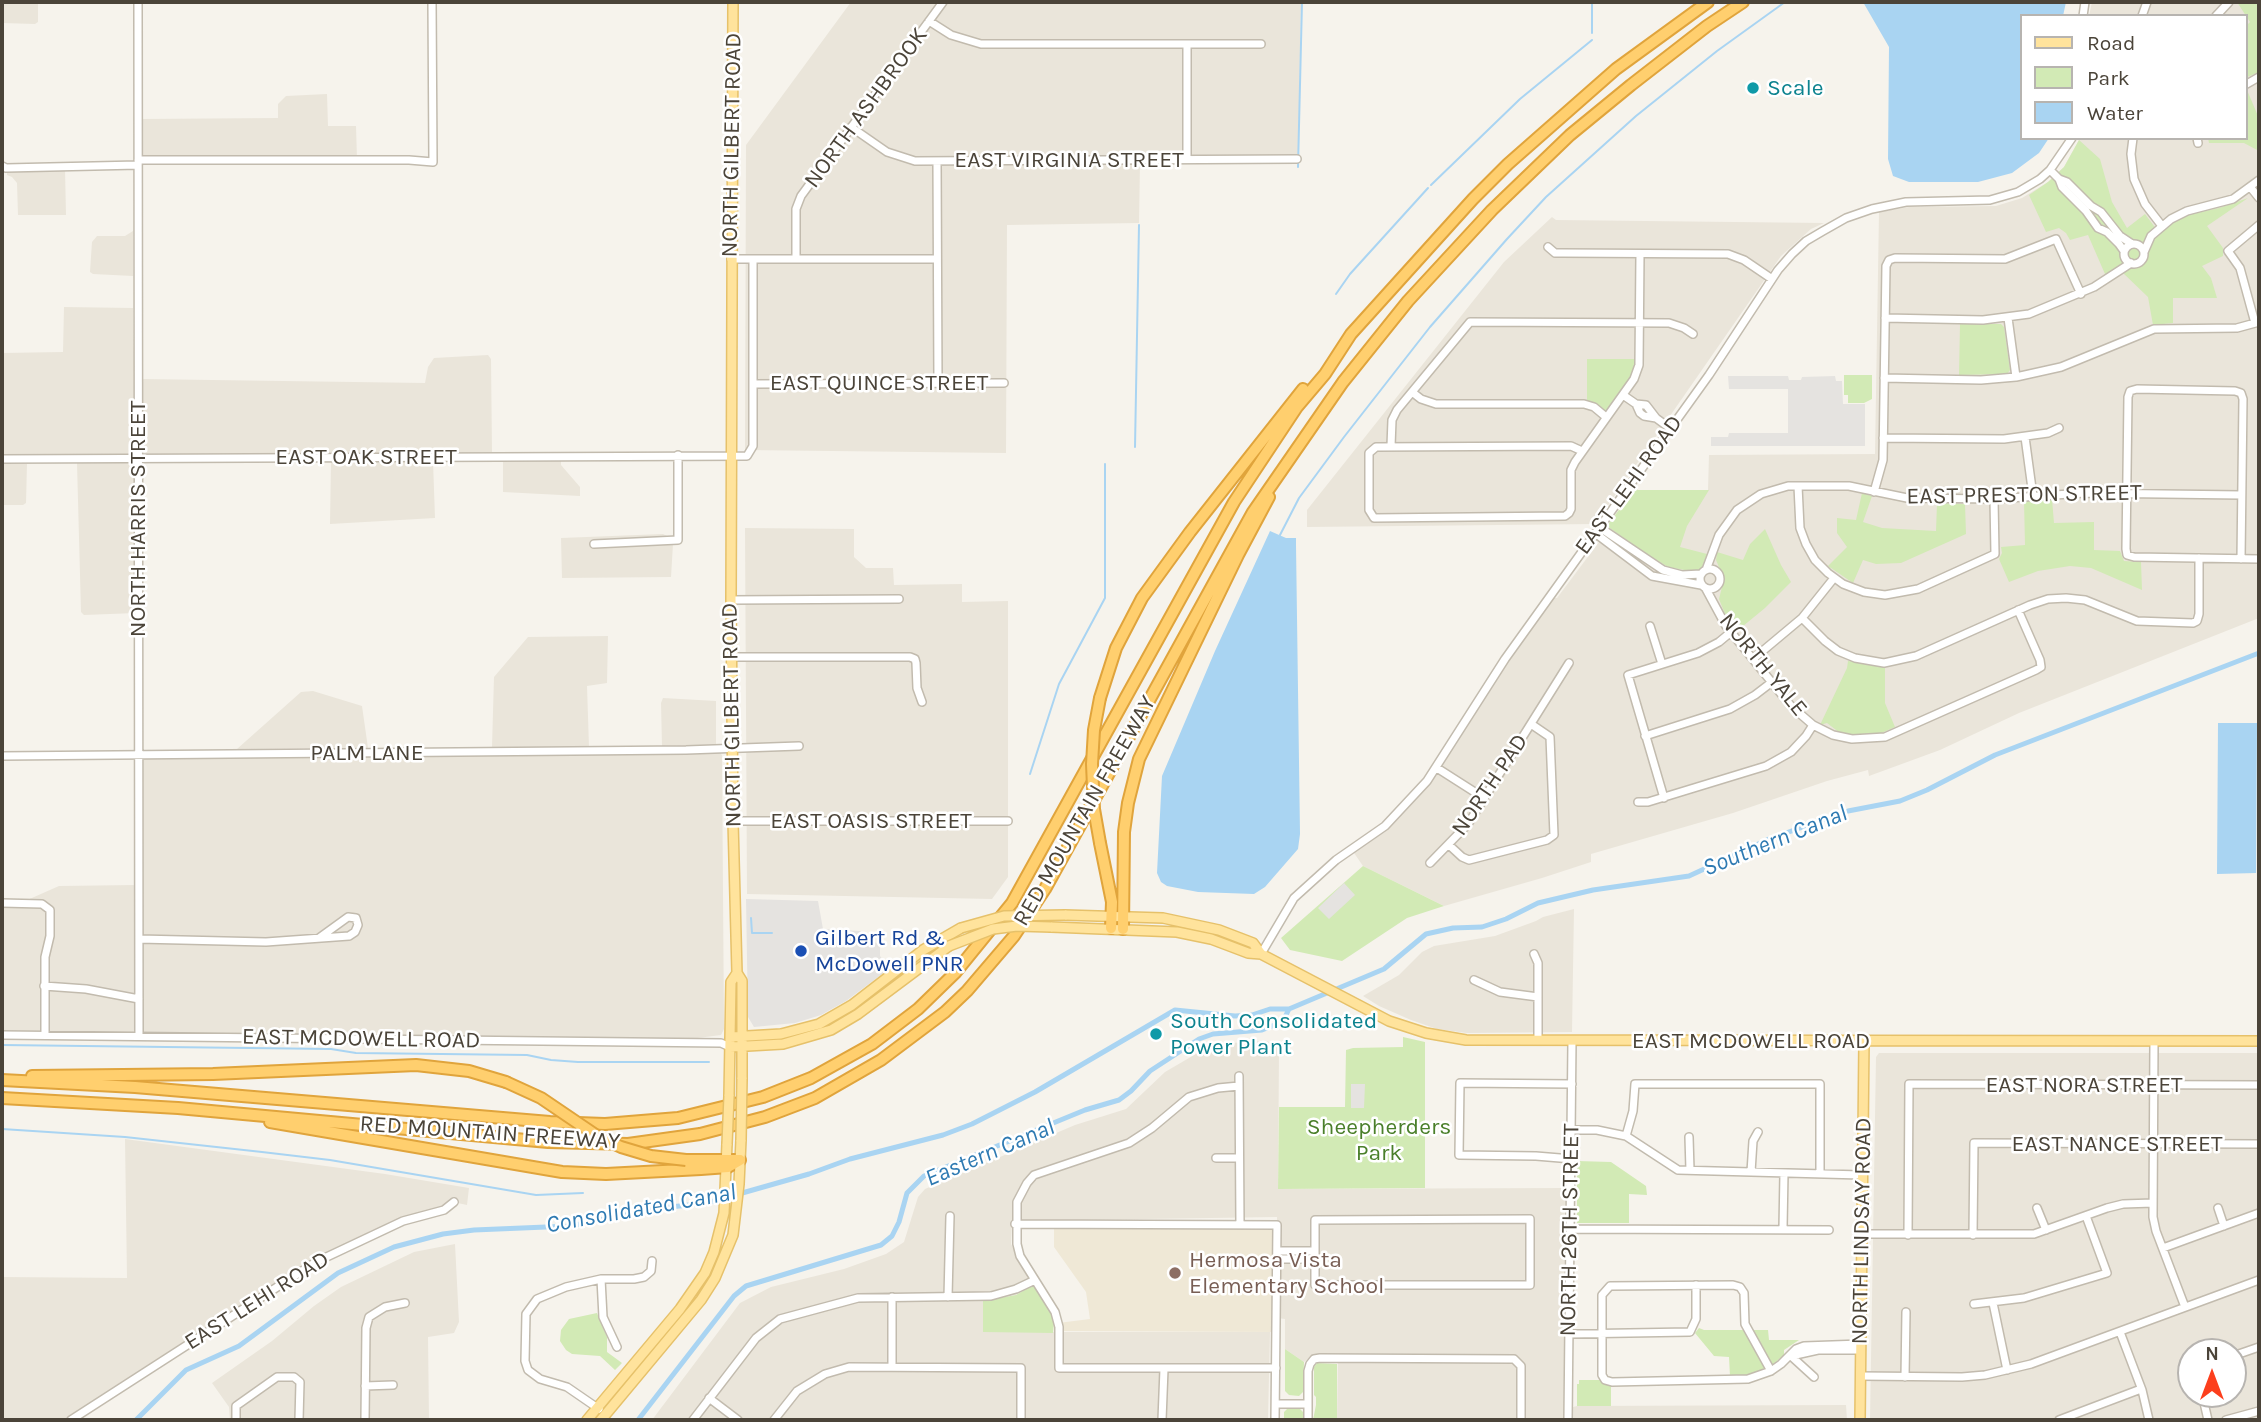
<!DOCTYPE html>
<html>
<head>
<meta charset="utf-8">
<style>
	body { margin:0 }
	#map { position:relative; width:2261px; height:1422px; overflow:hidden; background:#f6f3ec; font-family:Karla,sans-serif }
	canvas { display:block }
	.frame { position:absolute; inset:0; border:4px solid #4b4439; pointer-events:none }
	.legend { position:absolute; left:2020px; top:14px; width:228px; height:126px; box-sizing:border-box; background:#fff; border:2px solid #b7b4b0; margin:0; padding:9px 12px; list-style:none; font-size:21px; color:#4b4439 }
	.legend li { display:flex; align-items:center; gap:14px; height:35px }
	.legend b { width:35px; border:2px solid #b7b4b0 }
	.north { position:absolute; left:2177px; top:1338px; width:70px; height:70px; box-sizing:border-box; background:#fff; border:2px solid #b7b4b0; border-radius:50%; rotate:0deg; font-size:19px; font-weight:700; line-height:28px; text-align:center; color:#4b4439 }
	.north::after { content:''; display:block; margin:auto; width:24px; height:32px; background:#fc3f1d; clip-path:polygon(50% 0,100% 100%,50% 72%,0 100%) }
</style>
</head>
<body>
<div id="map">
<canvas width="2261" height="1422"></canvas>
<div class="frame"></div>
<ul class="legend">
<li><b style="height:9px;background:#ffe39c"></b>Road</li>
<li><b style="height:19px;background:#d2eab5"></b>Park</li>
<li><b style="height:19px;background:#a9d4f2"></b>Water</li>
</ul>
<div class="north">N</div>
</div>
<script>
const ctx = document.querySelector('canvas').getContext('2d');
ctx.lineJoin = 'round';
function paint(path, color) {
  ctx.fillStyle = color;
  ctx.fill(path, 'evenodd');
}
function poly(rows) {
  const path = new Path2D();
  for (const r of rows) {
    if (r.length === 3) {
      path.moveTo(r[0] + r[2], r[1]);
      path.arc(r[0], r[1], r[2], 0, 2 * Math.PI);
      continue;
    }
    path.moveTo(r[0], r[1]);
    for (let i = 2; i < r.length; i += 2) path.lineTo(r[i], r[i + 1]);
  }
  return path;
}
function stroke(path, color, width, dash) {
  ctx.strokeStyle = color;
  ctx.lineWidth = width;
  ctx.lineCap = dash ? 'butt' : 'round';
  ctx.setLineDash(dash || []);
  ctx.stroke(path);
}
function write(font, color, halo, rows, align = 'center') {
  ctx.font = font + ' Karla,sans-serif';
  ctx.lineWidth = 5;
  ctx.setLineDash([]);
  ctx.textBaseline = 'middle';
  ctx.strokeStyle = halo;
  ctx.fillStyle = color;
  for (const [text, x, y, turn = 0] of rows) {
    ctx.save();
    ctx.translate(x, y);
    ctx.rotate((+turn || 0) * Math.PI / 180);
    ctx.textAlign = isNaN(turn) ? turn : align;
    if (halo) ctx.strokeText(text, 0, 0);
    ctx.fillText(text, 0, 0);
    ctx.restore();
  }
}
const residential = poly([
	[2,2,38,2,38,22,35,24,2,23],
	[851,2,1301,2,1298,162,1140,163,1139,223,1007,225,1006,453,745,450,746,145],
	[2092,2,2259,2,2259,618,2019,713,1940,750,1869,776,1868,770,1827,781,1733,813,1591,854,1591,862,1542,878,1444,906,1363,866,1352,850,1415,797,1547,598,1557,598,1638,490,1708,490,1709,455,1875,454,1879,212,1909,207,1996,206,2022,198,2048,182,2064,167,2080,138,2245,138,2245,16,2089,16],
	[327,94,328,126,356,126,357,159,141,158,141,119,278,118,278,104,286,96],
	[7,169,65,169,66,215,18,215,17,183,12,177,7,175],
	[1552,217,1556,220,1824,223,1811,229,1781,256,1595,524,1307,527,1307,510,1504,262],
	[133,231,133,276,93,274,90,272,92,242,97,236,125,236],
	[64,307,133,308,136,451,131,455,2,456,2,353,63,352],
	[488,355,491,359,492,453,149,456,144,454,141,450,141,379,425,383,428,367,434,358],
	[561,460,561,465,580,487,580,496,503,492,503,461],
	[433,461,435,518,330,524,331,462],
	[77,463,131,463,135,465,136,613,84,615,81,612],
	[2,464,27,464,26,503,23,505,2,505],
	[745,528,854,529,854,557,866,568,893,568,894,585,962,584,962,602,1008,601,1008,877,992,899,747,894],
	[663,534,671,538,673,544,671,577,562,578,561,538],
	[608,636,607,683,587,686,589,747,492,747,494,677,528,637],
	[313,691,362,706,368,748,237,749,301,692],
	[663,698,716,701,716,745,662,746,661,703],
	[718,751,722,755,724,1029,721,1035,682,1040,147,1034,143,1031,141,759,144,755],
	[135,885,135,1029,133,1033,2,1033,2,901,25,901,59,886],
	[1574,909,1572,1032,1467,1033,1437,1029,1411,1020,1379,1006,1363,996,1399,975,1422,952,1434,946,1495,936,1536,921,1543,917],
	[1266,1041,1278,1045,1279,1051,1278,1189,1565,1188,1564,1420,1337,1420,1338,1355,1314,1354,1304,1362,1285,1349,1285,1319,1277,1318,1277,1217,1012,1221,1011,1244,1033,1285,1016,1295,983,1301,984,1332,1270,1332,1268,1420,652,1420,740,1303,771,1287,844,1269,886,1254,904,1242,918,1197,925,1189,1075,1125,1126,1109,1165,1072,1213,1044],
	[1879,1053,2259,1053,2259,1420,1870,1420,1876,1057],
	[2191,1352,2233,1352,2233,1394,2191,1394],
	[125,1139,385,1174,469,1188,467,1205,453,1202,403,1221,333,1252,71,1420,2,1420,2,1277,127,1278],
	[455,1244,459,1322,454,1333,428,1337,429,1420,230,1420,229,1407,212,1383,272,1341,314,1306,341,1287,414,1252],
	[1846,1405,1847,1420,1573,1420,1573,1407,1577,1406]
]);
const education = poly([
	[1054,1224,1277,1225,1277,1332,1059,1331,1058,1323,1090,1319,1086,1292,1054,1247]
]);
const green = poly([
	[2237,2,2259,2,2259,72,2245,78,2245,27,2250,22],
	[2247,90,2258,116,2259,151,2244,143,2209,143,2208,138,2245,138],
	[2079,140,2100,159,2112,202,2127,228,2145,214,2160,234,2172,222,2188,215,2219,208,2248,198,2207,226,2223,248,2223,256,2202,266,2211,278,2217,298,2173,298,2173,323,2153,325,2148,297,2122,272,2105,274,2088,235,2070,240,2066,233,2059,228,2046,232,2029,195,2048,182,2064,167],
	[1960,324,2001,324,2004,327,2010,370,2007,374,1959,375],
	[1587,359,1635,359,1632,375,1606,412,1595,403,1587,401],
	[1844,375,1872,375,1872,399,1864,403,1848,403,1848,395,1844,395],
	[1635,488,1638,490,1709,490,1687,526,1680,547,1707,554,1701,570,1690,571,1668,567,1642,551,1607,526],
	[1862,493,1872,496,1863,522,1882,528,1936,531,1937,503,1965,504,1966,534,1901,563,1876,564,1863,560,1853,583,1828,566,1847,547,1837,533,1837,518,1856,520],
	[2041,499,2052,499,2054,523,2094,522,2094,550,2120,551,2124,561,2141,562,2142,590,2091,568,2070,566,2038,571,2009,582,1999,559,2002,553,2001,547,2025,545,2024,501],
	[1765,529,1781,565,1791,582,1765,608,1737,631,1725,614,1719,599,1724,579,1716,560,1717,552,1743,560,1750,544],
	[1848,661,1885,666,1885,703,1895,727,1879,734,1858,735,1840,733,1827,723,1820,725,1847,668],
	[1363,866,1444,906,1407,918,1342,961,1290,950,1281,938],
	[1403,1037,1425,1042,1425,1188,1278,1189,1279,1107,1345,1107,1346,1050,1353,1048,1403,1047],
	[1577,1161,1611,1162,1646,1186,1647,1195,1629,1194,1629,1223,1577,1223],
	[1033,1285,1050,1311,1054,1323,1053,1333,983,1332,983,1301,1016,1295],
	[597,1313,607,1337,607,1352,622,1363,615,1370,600,1356,572,1354,566,1350,560,1341,561,1330,569,1319],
	[1699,1328,1704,1330,1768,1330,1769,1340,1799,1340,1784,1350,1784,1355,1772,1365,1750,1375,1730,1376,1729,1357,1714,1356,1695,1333],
	[1285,1349,1304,1362,1303,1392,1299,1396,1289,1395,1285,1391],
	[1317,1363,1337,1364,1337,1420,1313,1420,1316,1405,1316,1397,1314,1395,1314,1367],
	[1579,1380,1601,1380,1611,1386,1611,1406,1577,1406,1577,1384,1579,1384],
	[1289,1407,1299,1408,1303,1412,1303,1420,1284,1420,1284,1412]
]);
const parking = poly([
	[1728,376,1788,376,1789,380,1801,380,1802,377,1835,376,1836,381,1842,381,1843,404,1865,404,1865,446,1711,446,1711,437,1728,437,1729,433,1788,433,1788,389,1729,389],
	[1344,883,1355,895,1329,919,1318,908],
	[746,899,818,901,823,929,860,931,880,946,880,956,889,969,846,1001,821,1015,795,1023,754,1027,748,1017],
	[1351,1084,1365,1084,1364,1108,1351,1108]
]);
const water = poly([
	[1863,2,2066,2,2063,16,2021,16,2021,138,2049,138,2039,153,2012,173,1978,182,1909,182,1893,176,1888,159,1889,47],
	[1270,531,1286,538,1296,538,1296,545,1300,834,1298,849,1265,887,1254,894,1198,892,1167,886,1161,882,1157,873,1162,776,1215,651],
	[2218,723,2257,723,2256,873,2217,874]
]);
const stream = poly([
	[1592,33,1592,2],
	[1298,167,1302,2],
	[1431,185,1520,99,1592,40],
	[1336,294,1350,274,1428,188],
	[1135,447,1139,225],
	[1280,535,1299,498,1344,437,1430,327,1507,239,1546,197,1636,116,1717,51,1785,2],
	[1030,774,1059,684,1105,598,1105,464],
	[751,918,752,933,772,933],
	[2,1045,331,1049,356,1053,527,1055,551,1060,578,1062,709,1062],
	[2,1129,125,1137,262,1152,330,1160,536,1195,583,1193]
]);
const canal = poly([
	[136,1420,186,1370,239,1346,338,1273,394,1247,443,1234,474,1230,570,1226,661,1208,707,1203,809,1174,850,1159,943,1135,972,1124,1035,1092,1175,1010,1235,1016,1252,1015,1270,1009,1289,1009,1384,969,1426,934,1453,928,1482,927,1506,919,1538,903,1593,890,1689,876,1769,839,1848,811,1900,801,1927,790,1995,755,2259,653],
	[638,1420,734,1296,746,1286,881,1245,892,1236,899,1222,907,1193,924,1176,1085,1110,1119,1100,1131,1091,1150,1071,1199,1039,1213,1034,1262,1030,1277,1024,1284,1019,1289,1009]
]);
const minor = poly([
	[138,2,139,1036],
	[2083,16,2085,2],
	[2142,16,2147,2],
	[2216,16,2229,2],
	[929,21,951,35,981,44,1261,44],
	[1187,44,1187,159],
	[2245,85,2259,77],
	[851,127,887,152,915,161,1297,159],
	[2133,138,2131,154,2134,179,2145,204,2162,226],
	[2197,138,2198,143],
	[138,160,409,160,433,162,432,2],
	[937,161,938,383],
	[2,166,6,168,138,165],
	[2050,170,2059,179,2067,182,2091,206,2101,212,2120,236,2132,244],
	[2059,179,2062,187,2086,211,2098,228,2107,232,2119,244,2124,251],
	[2251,188,2259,198],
	[2134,254,10],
	[1548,247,1555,253,1562,253,1728,254,1744,260,1772,279],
	[2144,252,2151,236,2171,219,2187,211,2233,199,2259,180],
	[731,259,937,259],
	[796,259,796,209,801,196,943,2],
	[1885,318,1983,320,2029,314,2094,287,2131,263],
	[2008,318,2016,377],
	[2255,323,2240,268,2228,251,2259,225],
	[1884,378,1981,380,2016,377,2061,367,2154,329,2237,328,2259,322],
	[753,384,1004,383],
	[1412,392,1421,399,1436,404,1584,404,1594,407,1606,417],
	[1623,395,1636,404,1646,405,1656,418,1671,429],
	[1636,404,1640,413,1644,416,1656,418],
	[2025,437,2033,496],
	[1883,438,2004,439,2048,433,2059,428],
	[1391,446,1392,420,1397,410,1470,322,1669,323,1684,328,1693,334],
	[1582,451,1571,446,1376,447,1369,453,1369,510,1374,518,1565,516,1569,513,1571,509,1571,470,1575,462,1634,379,1639,365,1640,254],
	[2,459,747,456,753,446,753,259],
	[1798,486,1800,528,1806,544,1815,560,1828,573,1843,584,1864,592,1885,595,1918,589,1995,554,1994,499],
	[1874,492,1883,460,1886,266,1889,260,1895,258,2005,259,2056,239,2081,294],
	[1599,527,1663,570,1682,575,1701,574],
	[1595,533,1652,576,1701,585],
	[594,544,678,540,678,455],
	[2241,559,2243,399,2241,393,2235,391,2137,389,2130,391,2128,397,2126,549,2127,555,2134,557,2259,559],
	[1710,579,10],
	[1706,570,1719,535,1737,510,1761,494,1788,486,1849,486,1907,498,1994,499,2085,493,2241,495],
	[1706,589,1726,626,1791,706,1813,725],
	[731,600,899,599],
	[1802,618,1825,641,1838,651,1855,658,1884,663,1916,656,2030,605,2048,599,2066,598,2085,600,2137,621,2193,623,2197,621,2199,614,2199,558],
	[1650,626,1662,664],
	[731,657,910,657,915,659,916,663,917,688,922,702],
	[1753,659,1802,618,1834,578],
	[1645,736,1730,709,1755,695,1772,682],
	[2,756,686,750,799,746],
	[1437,768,1484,798],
	[1664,798,1628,675,1698,653,1719,642,1731,632],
	[1638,802,1648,802,1766,766,1791,752,1806,736,1813,725,1833,735,1852,739,1885,737,2036,670,2041,667,2040,660,2018,610],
	[733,821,1008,821],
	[1449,845,1462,857,1469,860,1547,840,1554,835,1550,737,1531,724],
	[1430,863,1468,824,1569,663],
	[2,903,42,904,50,910,50,936,45,957,45,1035],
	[139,939,266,942,349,936,355,932,358,925,356,918,348,917,319,938],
	[1261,954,1294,898,1336,860,1385,826,1427,781,1505,659,1709,375,1778,270,1792,254,1806,241,1823,231,1846,218,1872,209,1906,202,1990,200,2018,192,2040,179,2050,170,2072,138],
	[1534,954,1538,963,1538,1040],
	[1474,980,1500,992,1538,997],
	[44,986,86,989,139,999],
	[2,1035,721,1043,730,1047],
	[2154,1041,2153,1217,2156,1231,2185,1307],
	[1239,1076,1240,1225],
	[1572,1084,1460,1083,1459,1155,1536,1156,1572,1159],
	[1239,1086,1218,1088,1189,1097,1152,1128,1129,1143,1034,1175,1027,1183,1017,1202,1017,1244,1020,1256,1055,1312,1059,1327,1059,1368,1276,1368],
	[1572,1130,1597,1130,1626,1136,1678,1170,1861,1175],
	[1626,1136,1633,1111,1635,1084,1820,1084,1820,1173],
	[1689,1137,1690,1170],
	[1216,1158,1239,1158],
	[1751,1172,1753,1141,1758,1132],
	[2037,1208,2046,1230],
	[2218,1208,2224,1226],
	[1530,1219,1530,1285,1315,1285,1315,1220,1530,1219],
	[1015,1224,1277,1225,1275,1420],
	[1783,1228,1784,1173],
	[1571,1229,1829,1230],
	[1861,1234,2034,1234,2107,1208,2123,1204,2153,1203],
	[1908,1235,1909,1084,2259,1085],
	[1973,1235,1974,1143,2259,1144],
	[2163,1248,2259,1213],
	[1277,1251,1315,1251],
	[1277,1259,1315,1259],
	[601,1279,603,1317,617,1347],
	[948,1297,950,1216],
	[1993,1303,2007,1370],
	[1974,1304,2024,1298,2107,1273,2086,1216],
	[2120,1332,2142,1390,2149,1420],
	[1569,1334,1690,1332,1696,1319,1696,1285],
	[1791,1356,1818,1350,1860,1350],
	[1791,1356,1814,1377],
	[2233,1356,2259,1347],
	[892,1367,892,1297],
	[1771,1371,1745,1324,1744,1293,1740,1287,1733,1285,1610,1286,1602,1295,1602,1375,1605,1380,1612,1382,1748,1379,1771,1371,1781,1364,1796,1349,1804,1346,1861,1344],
	[1860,1376,1962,1377,1985,1375,2031,1364,2259,1280],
	[1905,1377,1906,1312],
	[365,1386,393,1385],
	[2202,1394,2208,1420],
	[709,1398,738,1420],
	[1276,1404,1308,1404],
	[599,1409,567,1387,540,1379,528,1370,525,1361,526,1314,537,1299,566,1287,601,1279,634,1279,644,1277,651,1271,652,1261],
	[71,1420,316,1262,403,1221,444,1210,454,1202],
	[236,1420,236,1406,277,1377,294,1377,300,1382,299,1420],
	[365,1420,366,1328,369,1317,385,1307,405,1303],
	[693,1420,756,1338,780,1319,858,1298,991,1296,1016,1289,1035,1280],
	[774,1420,797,1391,825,1374,849,1367,1021,1368,1021,1420],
	[1162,1420,1164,1369],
	[1308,1420,1308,1371,1310,1364,1314,1359,1320,1358,1514,1359,1521,1366,1521,1420],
	[1568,1420,1572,1041],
	[2059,1420,2141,1389],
	[2226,1420,2259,1411]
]);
const major = poly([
	[733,2,731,600,733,821,737,973,742,981,742,1079],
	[1065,915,1163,918,1219,930,1253,943,1261,954,1389,1021,1426,1033,1466,1040,2259,1041],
	[1051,927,1177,932,1211,939,1248,953,1261,954],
	[730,1037,781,1034,819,1024,852,1005,923,950,961,928],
	[730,1047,783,1044,831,1030,858,1014,949,946],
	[729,1096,731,982,737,973],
	[587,1420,680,1309,705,1273,714,1252,724,1213,727,1144],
	[601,1420,701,1300,715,1278,733,1235,739,1184,741,1140],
	[1860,1420,1864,1041]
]);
const highway = poly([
	[1100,698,1116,648,1142,598,1190,532,1303,389],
	[1100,843,1112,902,1111,928],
	[1123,929,1124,832,1128,803,1139,759,1238,555,1269,497],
	[32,1076,213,1074,416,1065,469,1071,506,1082],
	[2,1080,135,1087,550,1122,605,1124,678,1118,763,1097,811,1078,872,1044,918,1009,955,973,1012,903,1234,502,1297,407,1325,374,1351,334,1473,199,1508,164,1616,69,1708,2],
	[2,1098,178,1108,548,1142,628,1144,700,1134,765,1117,815,1098,881,1060,945,1012,967,991,1014,936,1045,889,1253,512,1343,382,1408,301,1492,210,1570,135,1631,85,1707,26,1743,2],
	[270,1122,562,1172,606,1174,701,1169,728,1167,740,1160],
	[686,1160,740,1160]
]);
const majorBridge = poly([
	[961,928,1004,916,1065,915],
	[949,946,993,929,1017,926,1051,927],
	[741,1140,742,1079],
	[727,1144,729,1096]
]);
const highwayBridge = poly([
	[1100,698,1094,730,1092,764,1094,809,1100,843],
	[506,1082,541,1098,597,1136,621,1147,651,1156,686,1160]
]);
const markers = [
	[1753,88,7,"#0f9aa8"],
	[801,951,7,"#1a4fb4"],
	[1156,1034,7,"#0f9aa8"],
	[1175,1273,7,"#8d6e63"]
];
const cultureNames = [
	["Scale",1767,88],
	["South Consolidated",1170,1021],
	["Power Plant",1170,1047]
];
const streetNames = [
	["NORTH ASHBROOK",866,108,-54],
	["NORTH GILBERT ROAD",732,145,-89],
	["EAST VIRGINIA STREET",1069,160],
	["EAST QUINCE STREET",879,383],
	["EAST OAK STREET",366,457],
	["EAST LEHI ROAD",1629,485,-54],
	["EAST PRESTON STREET",2024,495,-1],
	["NORTH HARRIS STREET",138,519,-90],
	["NORTH YALE",1763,665,51],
	["NORTH GILBERT ROAD",732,715,-91],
	["PALM LANE",367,753],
	["NORTH PAD",1490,785,-56],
	["RED MOUNTAIN FREEWAY",1085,811,-60],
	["EAST OASIS STREET",871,821],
	["EAST MCDOWELL ROAD",361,1039,1],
	["EAST MCDOWELL ROAD",1751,1041],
	["EAST NORA STREET",2084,1085],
	["RED MOUNTAIN FREEWAY",490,1133,4],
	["EAST NANCE STREET",2117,1144],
	["NORTH 26TH STREET",1570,1230,-89],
	["NORTH LINDSAY ROAD",1862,1231,-89],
	["EAST LEHI ROAD",257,1301,-32]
];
const transitNames = [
	["Gilbert Rd &",815,938],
	["McDowell PNR",815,964]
];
const parkNames = [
	["Sheepherders",1379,1127],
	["Park",1379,1153]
];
const educationNames = [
	["Hermosa Vista",1189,1260],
	["Elementary School",1189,1286]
];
const waterNames = [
	["Southern Canal",1775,841,-22],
	["Eastern Canal",990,1153,-23],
	["Consolidated Canal",641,1209,-10]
];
paint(residential, '#eae5da');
paint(education, '#efe8d6');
paint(green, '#d2eab5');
paint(parking, '#e5e3e0');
paint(water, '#a9d4f2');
stroke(stream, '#a9d4f2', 2);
stroke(canal, '#a9d4f2', 5);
stroke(minor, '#c2bbae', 10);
stroke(major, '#e6c16a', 12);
stroke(highway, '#e0a43c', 14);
stroke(minor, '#fff', 7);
stroke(major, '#ffe39c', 9);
stroke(highway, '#ffcf6e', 10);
stroke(majorBridge, '#e6c16a', 12, []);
stroke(highwayBridge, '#e0a43c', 14, []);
stroke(majorBridge, '#ffe39c', 9);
stroke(highwayBridge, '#ffcf6e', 10);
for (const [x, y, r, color] of markers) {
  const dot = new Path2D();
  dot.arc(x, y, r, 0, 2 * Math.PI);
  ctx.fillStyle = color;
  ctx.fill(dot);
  stroke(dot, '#fff', 2.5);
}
write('23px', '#0d838f', '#fff', cultureNames, 'left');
write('23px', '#4b4439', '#fff', streetNames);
write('23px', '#164399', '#fff', transitNames, 'left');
write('23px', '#4a7f2a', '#fff', parkNames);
write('23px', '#785e54', '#fff', educationNames, 'left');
write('italic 24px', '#2e7ab2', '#fff', waterNames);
</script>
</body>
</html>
